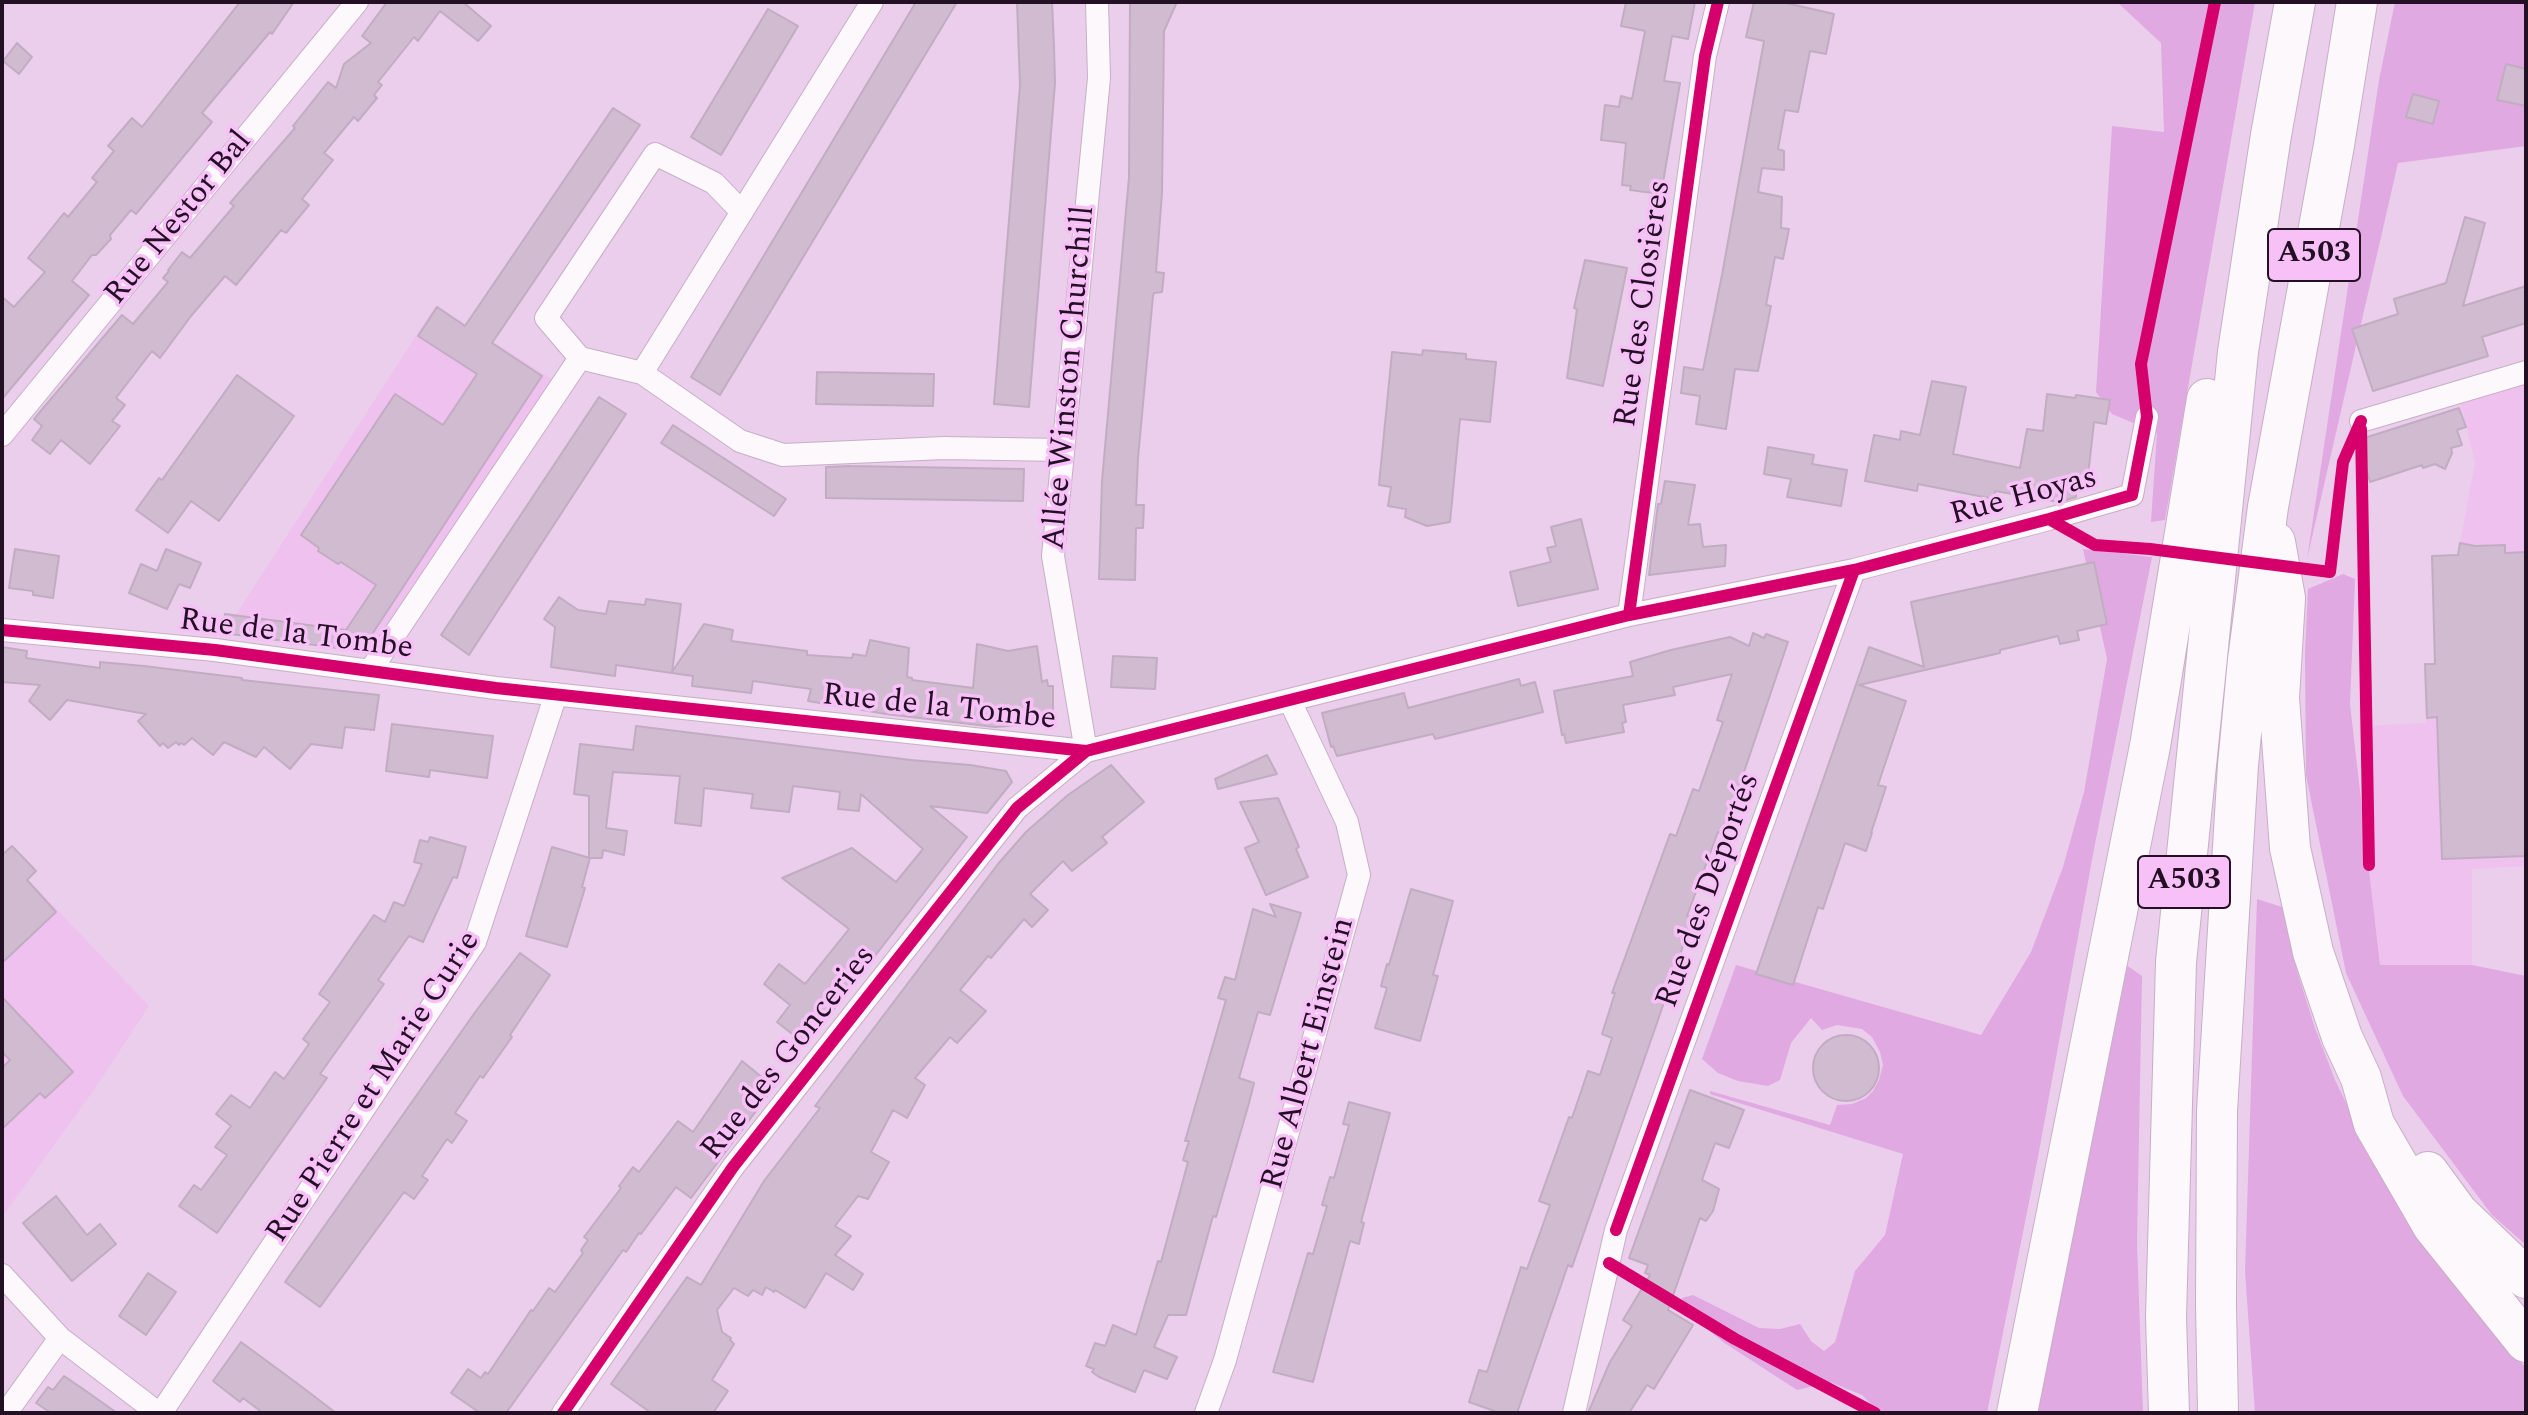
<!DOCTYPE html>
<html>
<head>
<meta charset="utf-8">
<style>
	body { margin:0 }
	#map { position:relative; width:2528px; height:1415px; overflow:hidden; background:#ebceeb; font-family:Spectral,serif }
	canvas { display:block }
	.frame { position:absolute; inset:0; border:4px solid #241024; pointer-events:none }
</style>
</head>
<body>
<div id="map">
<canvas width="2528" height="1415"></canvas>
<div class="frame"></div>
</div>
<script>
const ctx = document.querySelector('canvas').getContext('2d');
ctx.lineJoin = 'round';
function paint(path, color) {
  ctx.fillStyle = color;
  ctx.fill(path, 'evenodd');
}
function poly(rows) {
  const path = new Path2D();
  for (const r of rows) {
    if (r.length === 3) {
      path.moveTo(r[0] + r[2], r[1]);
      path.arc(r[0], r[1], r[2], 0, 2 * Math.PI);
      continue;
    }
    path.moveTo(r[0], r[1]);
    for (let i = 2; i < r.length; i += 2) path.lineTo(r[i], r[i + 1]);
  }
  return path;
}
function stroke(path, color, width, dash) {
  ctx.strokeStyle = color;
  ctx.lineWidth = width;
  ctx.lineCap = dash ? 'butt' : 'round';
  ctx.setLineDash(dash || []);
  ctx.stroke(path);
}
function write(font, color, halo, rows, align = 'center') {
  ctx.font = font + ' Spectral,serif';
  ctx.lineWidth = 7;
  ctx.setLineDash([]);
  ctx.textBaseline = 'middle';
  ctx.strokeStyle = halo;
  ctx.fillStyle = color;
  for (const [text, x, y, turn = 0] of rows) {
    ctx.save();
    ctx.translate(x, y);
    ctx.rotate((+turn || 0) * Math.PI / 180);
    ctx.textAlign = isNaN(turn) ? turn : align;
    if (halo) ctx.strokeText(text, 0, 0);
    ctx.fillText(text, 0, 0);
    ctx.restore();
  }
}
const built = poly([
	[436,305,561,385,369,654,224,633],
	[2524,372,2526,384,2526,866,2472,869,2472,965,2380,965,2369,865,2366,726,2426,723,2424,667,2437,667,2475,462,2458,392],
	[2,852,149,1006,94,1090,2,1217]
]);
const green = poly([
	[2117,2,2255,2,2165,520,2151,522,2157,433,2112,414,2096,392,2112,126,2164,132,2161,43],
	[2395,2,2526,2,2526,146,2398,163,2307,559,2379,80],
	[2083,549,2152,557,2094,849,2038,1157,1987,1413,1873,1413,1874,1407,1862,1395,1830,1382,1797,1390,1723,1342,1685,1311,1682,1298,1693,1295,1759,1328,1780,1329,1800,1324,1811,1341,1824,1351,1835,1342,1855,1271,1885,1235,1903,1154,1710,1094,1710,1091,1830,1125,1837,1105,1852,1104,1866,1098,1873,1091,1879,1080,1883,1065,1880,1052,1872,1037,1862,1029,1837,1025,1822,1030,1811,1018,1791,1043,1780,1080,1768,1086,1738,1081,1718,1073,1702,1059,1736,965,1981,1035,2031,952,2063,867,2084,792,2107,659],
	[2343,574,2355,579,2350,704,2380,965,2472,965,2526,976,2526,1245,2492,1215,2403,1096,2346,973,2306,775,2305,653,2308,589],
	[2257,899,2282,907,2298,974,2315,1028,2335,1080,2363,1138,2495,1334,2526,1368,2526,1413,2255,1413,2245,1272],
	[2119,960,2142,976,2137,1243,2143,1413,2031,1413]
]);
const building = poly([
	[240,2,294,2,272,34,270,32,202,113,212,122,136,214,131,210,110,235,111,239,96,255,92,255,72,281,89,295,2,399,2,297,14,307,45,272,28,258,64,213,68,217,97,182,92,178,114,151,108,146,132,118,142,127,240,2],
	[387,2,463,2,491,26,478,41,440,11,418,41,414,37,378,82,382,85,374,95,377,98,358,121,354,117,324,153,333,160,302,199,309,205,286,233,281,230,236,285,225,276,191,316,160,358,152,351,116,398,125,405,112,421,120,426,90,464,61,440,50,454,32,440,42,426,34,419,122,315,133,324,168,282,163,278,169,271,168,270,182,252,190,258,234,206,230,203,295,128,293,126,328,82,336,88,344,64,371,43,362,36,387,2],
	[916,2,957,2,720,395,691,377,916,2],
	[1017,2,1052,2,1054,46,1055,83,1029,407,994,404,1020,85,1017,2],
	[1130,2,1177,2,1164,31,1162,193,1156,272,1164,273,1162,292,1154,293,1153,296,1138,458,1136,505,1144,505,1143,528,1136,528,1135,580,1099,579,1102,481,1129,177,1130,2],
	[1626,2,1695,2,1688,39,1672,36,1664,81,1680,83,1661,194,1630,190,1631,186,1622,185,1626,143,1601,140,1605,105,1619,107,1621,96,1632,99,1645,31,1621,26,1626,2],
	[1754,2,1782,2,1834,14,1826,54,1810,51,1798,112,1785,110,1778,149,1784,151,1784,170,1762,168,1758,192,1782,197,1781,228,1789,229,1783,259,1775,257,1766,305,1771,306,1758,371,1735,369,1726,429,1696,424,1700,396,1681,393,1684,367,1703,370,1722,275,1764,41,1746,37,1754,2],
	[768,9,798,26,721,155,691,137,768,9],
	[17,43,32,57,19,74,3,61,17,43],
	[2506,64,2526,69,2526,106,2497,100,2506,64],
	[2413,94,2439,101,2433,124,2406,117,2413,94],
	[613,108,640,125,492,343,542,376,361,651,223,633,225,614,346,630,376,585,341,562,338,564,318,551,319,548,301,535,395,394,443,425,477,374,418,336,437,307,465,326,613,108],
	[2465,217,2485,223,2463,306,2526,286,2526,323,2482,337,2488,356,2373,391,2352,329,2398,314,2394,299,2446,283,2465,217],
	[1585,260,1627,268,1603,386,1567,378,1577,309,1574,308,1585,260],
	[1423,350,1466,354,1466,359,1496,362,1490,422,1460,419,1450,522,1427,526,1405,517,1406,509,1388,506,1391,487,1379,485,1392,352,1422,355,1423,350],
	[817,372,934,374,933,406,816,404,817,372],
	[237,375,294,416,219,521,191,501,168,533,136,510,159,478,162,480,237,375],
	[1932,381,1966,387,1953,454,2020,468,2027,429,2043,431,2047,394,2075,398,2076,395,2110,400,2106,424,2094,422,2087,485,2077,484,2076,497,2059,502,1995,491,1994,499,1918,484,1917,491,1865,481,1874,435,1900,440,1901,431,1920,435,1932,381],
	[599,397,626,414,469,655,441,635,599,397],
	[2459,408,2466,427,2457,430,2462,445,2451,448,2452,453,2445,469,2435,464,2423,468,2422,465,2370,482,2358,440,2459,408],
	[673,425,786,499,774,516,661,443,673,425],
	[1768,447,1814,455,1812,464,1847,470,1841,506,1787,497,1791,479,1764,474,1768,447],
	[850,466,1024,469,1023,501,826,498,826,467,850,466],
	[1665,481,1695,485,1688,525,1700,524,1703,547,1726,545,1725,566,1649,575,1658,504,1661,504,1665,481],
	[1581,519,1598,589,1518,606,1510,572,1551,562,1547,548,1556,546,1551,527,1581,519],
	[2460,543,2475,546,2505,545,2505,553,2526,552,2526,856,2442,859,2437,717,2427,718,2425,664,2435,664,2432,556,2458,555,2460,543],
	[15,549,59,556,53,598,33,595,33,591,9,588,15,549],
	[166,549,201,563,190,588,179,584,167,609,129,593,141,564,157,571,166,549],
	[2094,562,2107,624,2077,631,2079,640,2060,644,2058,636,2000,650,2000,653,1859,685,1906,701,1878,785,1886,787,1871,833,1872,833,1866,851,1845,843,1823,909,1818,907,1793,985,1756,974,1869,647,1924,667,1911,602,2094,562],
	[559,597,578,610,606,614,609,601,645,605,646,599,681,604,672,672,704,624,733,630,731,641,807,651,807,655,852,658,853,654,866,656,870,640,909,648,907,677,912,678,912,680,973,688,977,644,1008,651,1037,646,1042,682,1047,680,1048,686,1053,686,1053,710,1045,711,1047,723,995,727,886,714,808,701,811,689,753,681,751,693,692,686,693,676,616,665,615,676,551,667,555,627,544,619,559,597],
	[1753,633,1764,638,1766,634,1788,642,1723,834,1718,832,1687,916,1692,917,1675,971,1572,1267,1568,1265,1517,1413,1500,1413,1469,1402,1479,1370,1487,1372,1521,1267,1527,1269,1550,1205,1539,1201,1569,1117,1572,1118,1588,1071,1600,1075,1612,1038,1602,1034,1615,993,1612,993,1670,834,1676,836,1693,789,1699,791,1723,722,1717,720,1732,674,1673,687,1675,695,1623,705,1626,722,1622,723,1624,732,1566,743,1564,734,1562,735,1554,691,1633,676,1630,662,1671,650,1730,637,1749,646,1753,633],
	[2,647,27,651,26,658,100,668,100,662,144,666,242,678,242,680,379,695,374,730,345,727,342,748,311,744,290,769,264,747,256,757,224,742,213,755,192,738,184,745,181,743,179,745,176,742,168,748,163,743,160,746,138,721,146,714,67,700,50,720,29,701,40,685,2,682,2,647],
	[1113,656,1157,658,1155,689,1111,687,1113,656],
	[1519,679,1521,686,1535,682,1543,712,1435,739,1433,734,1337,756,1333,746,1331,747,1322,713,1404,693,1408,708,1519,679],
	[392,724,493,736,487,778,430,770,429,777,386,771,392,724],
	[636,726,911,760,970,765,1006,771,1012,782,987,813,930,806,967,837,806,1045,777,1022,790,1005,764,984,779,964,805,984,849,929,782,878,852,848,896,882,923,849,861,794,859,811,838,809,840,792,793,786,789,812,780,811,751,808,753,794,704,788,701,826,675,823,680,776,613,772,606,828,627,831,624,855,603,850,602,858,589,858,589,796,574,794,580,744,633,750,636,726],
	[1267,755,1277,774,1218,789,1215,779,1267,755],
	[1111,765,1144,802,1102,837,1107,843,1072,871,1063,861,1030,894,1048,910,1032,927,1024,919,991,958,988,956,960,990,986,1011,957,1043,950,1037,915,1078,925,1085,907,1118,893,1110,871,1152,889,1162,868,1199,858,1196,835,1226,851,1236,835,1255,863,1274,853,1290,826,1273,805,1308,775,1290,774,1292,766,1287,762,1295,753,1290,748,1296,734,1288,717,1310,722,1332,731,1338,730,1340,734,1344,712,1380,728,1391,713,1413,651,1413,611,1384,687,1277,701,1285,764,1181,820,1108,815,1106,998,864,1026,832,1068,795,1111,765],
	[1278,798,1299,847,1296,849,1308,877,1266,895,1245,848,1259,842,1240,802,1278,798],
	[430,837,466,847,457,878,453,877,423,942,409,936,378,980,384,984,320,1074,327,1078,217,1233,179,1206,194,1185,201,1190,227,1155,215,1147,231,1126,216,1114,231,1095,250,1108,275,1072,284,1079,309,1044,303,1039,330,1002,319,994,374,915,385,922,394,902,404,906,422,864,414,862,420,840,428,842,430,837],
	[12,846,36,871,27,880,56,912,2,963,2,855,12,846],
	[552,847,590,858,582,887,585,888,567,947,526,936,552,847],
	[1411,889,1453,901,1433,975,1438,976,1420,1041,1375,1028,1387,988,1381,986,1387,964,1389,965,1411,889],
	[1270,904,1301,913,1270,1015,1258,1012,1239,1078,1254,1083,1249,1103,1216,1217,1213,1216,1186,1315,1168,1315,1154,1347,1177,1357,1167,1379,1144,1370,1135,1392,1099,1377,1092,1372,1094,1369,1086,1366,1095,1343,1105,1346,1113,1325,1136,1335,1158,1261,1161,1262,1188,1162,1183,1160,1189,1141,1185,1141,1226,1000,1218,998,1225,977,1235,980,1253,909,1276,917,1270,904],
	[520,953,550,975,510,1035,512,1037,483,1078,480,1076,455,1113,467,1121,452,1143,447,1139,422,1176,428,1180,414,1199,404,1192,320,1307,285,1282,476,1011,520,953],
	[2,997,73,1072,45,1098,40,1093,2,1129,2,1068,10,1060,2,1052,2,997],
	[1846,1068,33],
	[742,1061,774,1087,691,1198,676,1187,641,1234,639,1233,626,1252,623,1250,506,1413,480,1413,451,1393,468,1369,481,1378,485,1372,488,1374,531,1310,533,1311,549,1288,555,1292,583,1253,581,1250,588,1240,584,1237,621,1188,619,1186,633,1167,639,1172,678,1121,693,1132,742,1061],
	[1690,1090,1744,1110,1729,1148,1715,1143,1702,1180,1719,1189,1713,1211,1706,1221,1700,1218,1668,1310,1693,1325,1654,1389,1647,1385,1629,1413,1588,1413,1610,1362,1632,1326,1623,1320,1650,1275,1645,1273,1648,1265,1629,1258,1690,1090],
	[1349,1102,1390,1113,1361,1222,1364,1223,1359,1244,1350,1241,1313,1382,1273,1372,1308,1253,1313,1254,1327,1206,1322,1205,1330,1177,1334,1178,1349,1125,1343,1124,1349,1102],
	[56,1196,87,1235,100,1224,116,1244,72,1281,23,1223,56,1196],
	[148,1273,176,1292,146,1335,119,1316,148,1273],
	[241,1342,298,1384,336,1413,263,1413,243,1398,240,1402,213,1381,241,1342],
	[64,1376,86,1391,117,1413,51,1413,36,1403,48,1387,53,1390,64,1376]
]);
const street = poly([
	[580,358,642,373,740,441,783,455,944,448,1061,450],
	[580,358,546,318,655,154,714,183,742,212],
	[642,373,872,2],
	[2361,421,2526,372],
	[2,435,357,2],
	[1629,615,1705,56,1718,2],
	[2,630,215,650,496,688,1086,751,1629,615,1854,570,2049,519,2132,495,2147,417],
	[370,671,580,358],
	[1086,751,1053,556,1099,78,1097,2],
	[2,1275,60,1338,158,1413],
	[6,1413,60,1338],
	[161,1413,475,942,556,694],
	[563,1413,733,1167,1017,808,1086,751],
	[1206,1413,1225,1360,1359,875,1347,822,1290,701],
	[1574,1413,1616,1230,1854,570]
]);
const highway = poly([
	[2275,542,2285,598,2279,698,2290,848,2313,952,2342,1037,2361,1078,2374,1124,2433,1226,2526,1342],
	[2428,1172,2458,1213,2526,1278],
	[2017,1413,2150,746,2207,399],
	[2169,1413,2166,1317,2176,962,2238,352,2271,135,2295,2],
	[2218,1413,2216,1305,2217,1111,2238,765,2248,660,2268,507,2334,145,2357,2]
]);
const cycleway = poly([
	[2361,429,2369,865],
	[2049,519,2095,545,2150,549,2330,572,2343,462,2361,421],
	[1629,615,1705,56,1718,2],
	[2,630,215,650,496,688,1086,751,1629,615,1854,570,2049,519,2132,495,2147,417,2141,364,2215,2],
	[1616,1230,1854,570],
	[1609,1263,1735,1339,1875,1413],
	[563,1413,733,1167,1017,808,1086,751]
]);
const shields = [
	[2314,255,92],
	[2184,882,92]
];
const shieldNames = [
	["A503",2314,255],
	["A503",2184,882]
];
const streetNames = [
	["Rue Nestor Bal",180,219,-51],
	["Rue des Closières",1645,304,-82],
	["Allée Winston Churchill",1071,378,-85],
	["Rue Hoyas",2024,498,-15],
	["Rue de la Tombe",296,636,7],
	["Rue de la Tombe",939,709,6],
	["Rue des Déportés",1710,891,-70],
	["Rue des Gonceries",790,1054,-52],
	["Rue Albert Einstein",1310,1054,-75],
	["Rue Pierre et Marie Curie",375,1088,-57]
];
paint(built, '#efc1ef');
paint(green, '#e1a9e2');
paint(building, '#d0bbd1');
stroke(building, '#c2acc2', 2);
stroke(street, '#c6afc6', 24);
stroke(highway, '#c6afc6', 42);
stroke(street, '#fcf8fc', 22);
stroke(highway, '#fcf8fc', 40);
stroke(cycleway, '#d6006c', 12);
for (const [x, y, w] of shields) {
  const box = new Path2D();
  box.roundRect(x - w / 2, y - 26, w, 52, 6);
  ctx.fillStyle = '#f7c1f8';
  ctx.fill(box);
  stroke(box, '#241024', 2);
}
write('bold 30px', '#241024', null, shieldNames);
write('32px', '#241024', '#f7c1f8', streetNames);
</script>
</body>
</html>
